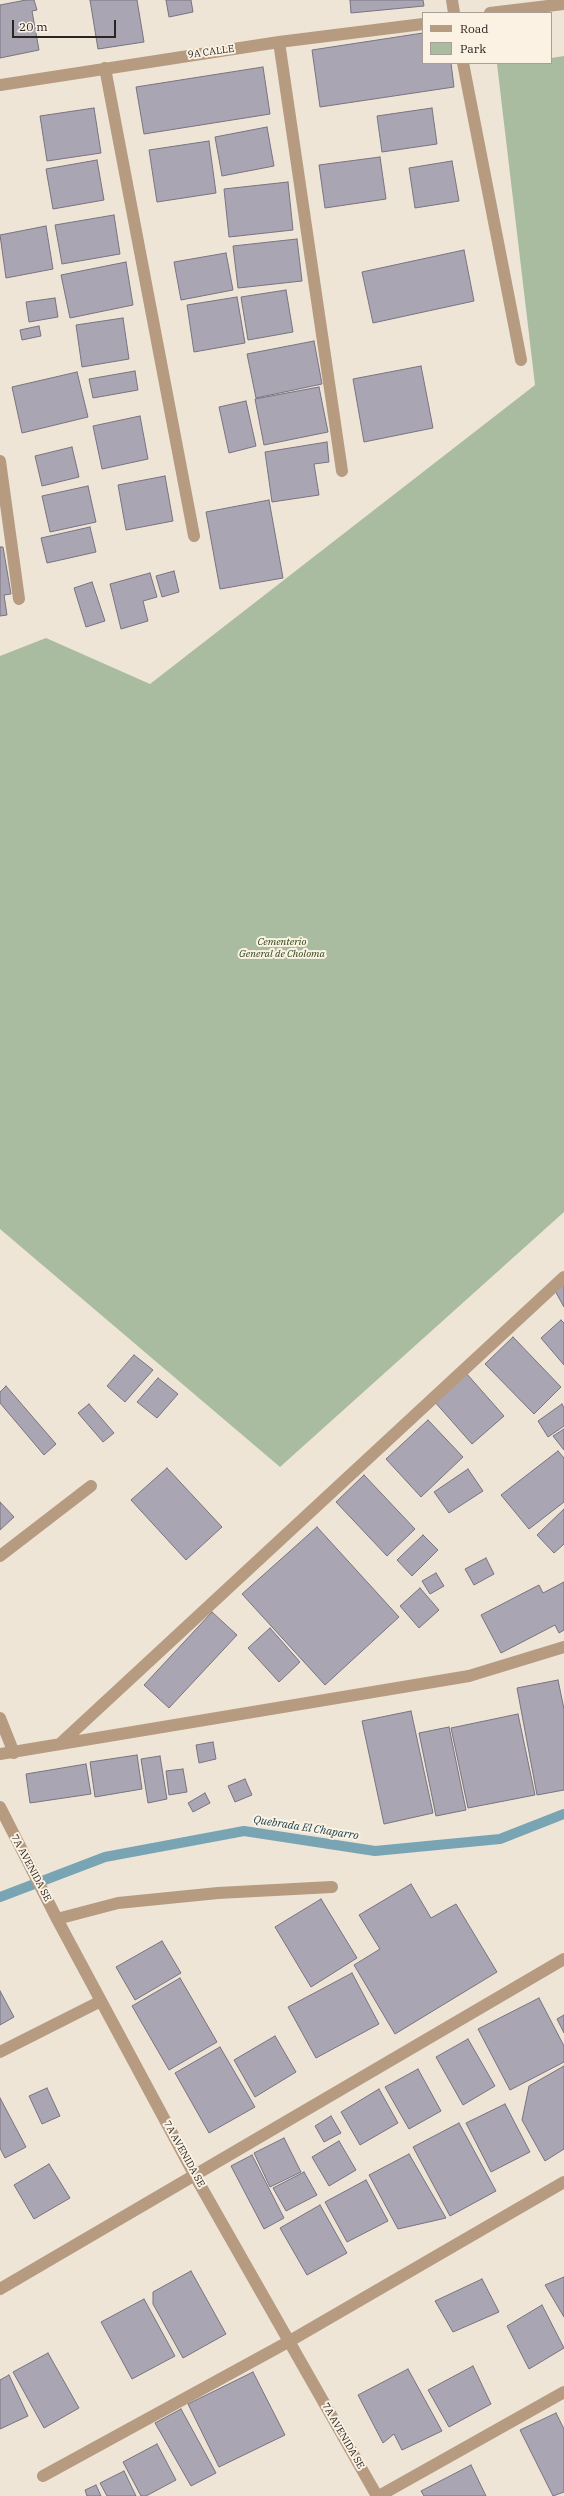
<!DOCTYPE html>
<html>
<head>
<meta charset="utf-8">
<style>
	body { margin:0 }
	#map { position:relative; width:564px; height:2496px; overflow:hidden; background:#eee5d7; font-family:"IBM Plex Serif",serif }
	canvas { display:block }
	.legend { position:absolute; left:422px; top:12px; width:130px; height:52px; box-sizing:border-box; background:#fbf2e4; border:1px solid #a7a096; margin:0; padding:5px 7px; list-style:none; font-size:12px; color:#292520 }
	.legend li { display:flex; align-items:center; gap:8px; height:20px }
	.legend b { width:20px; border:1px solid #a7a096 }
	.scale { position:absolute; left:12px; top:20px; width:104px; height:18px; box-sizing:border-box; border:2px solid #292520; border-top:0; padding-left:5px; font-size:12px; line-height:14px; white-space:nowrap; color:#292520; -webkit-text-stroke:3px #fbf2e4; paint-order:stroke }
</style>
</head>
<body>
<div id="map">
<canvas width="564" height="2496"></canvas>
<ul class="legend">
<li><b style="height:5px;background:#b69b80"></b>Road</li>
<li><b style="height:11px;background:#aabca0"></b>Park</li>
</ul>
<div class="scale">20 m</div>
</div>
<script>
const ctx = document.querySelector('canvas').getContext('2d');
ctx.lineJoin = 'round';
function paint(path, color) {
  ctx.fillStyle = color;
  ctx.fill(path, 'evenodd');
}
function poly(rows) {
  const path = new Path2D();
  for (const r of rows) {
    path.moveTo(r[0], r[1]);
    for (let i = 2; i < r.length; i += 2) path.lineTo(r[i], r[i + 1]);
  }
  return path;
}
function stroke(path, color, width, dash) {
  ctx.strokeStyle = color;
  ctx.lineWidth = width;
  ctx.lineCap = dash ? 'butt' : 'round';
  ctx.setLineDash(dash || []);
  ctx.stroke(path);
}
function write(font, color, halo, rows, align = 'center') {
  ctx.font = font + ' "IBM Plex Serif",serif';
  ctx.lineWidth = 4;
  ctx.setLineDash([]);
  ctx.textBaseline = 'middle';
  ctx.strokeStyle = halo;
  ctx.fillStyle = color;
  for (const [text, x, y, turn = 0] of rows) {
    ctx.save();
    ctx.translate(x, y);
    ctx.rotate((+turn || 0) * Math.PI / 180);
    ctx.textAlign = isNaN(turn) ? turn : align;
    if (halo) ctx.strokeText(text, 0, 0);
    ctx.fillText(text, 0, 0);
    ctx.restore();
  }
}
const green = poly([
	[564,56,564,1212,280,1467,0,1229,0,656,46,638,150,684,535,385,497,64,551,63,551,58]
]);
const stream = poly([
	[0,1897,105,1857,244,1831,375,1851,500,1839,564,1814]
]);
const building = poly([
	[26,0,34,0,37,10,32,11,39,50,0,58,0,5,26,0],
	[90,0,137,0,144,42,98,49,90,0],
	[166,0,191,0,193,12,169,17,166,0],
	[350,0,423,0,424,6,351,13,350,0],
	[423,33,423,63,451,63,454,87,320,107,312,50,423,33],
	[263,67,270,114,144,134,136,87,263,67],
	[94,108,101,153,47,161,40,116,94,108],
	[432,108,437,144,382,152,377,116,432,108],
	[267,127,274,166,222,176,215,137,267,127],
	[209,141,216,193,157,202,149,150,209,141],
	[380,157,386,199,325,208,319,165,380,157],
	[97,160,104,200,53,209,46,169,97,160],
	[452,161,459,201,415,208,409,168,452,161],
	[288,182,293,230,229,237,224,189,288,182],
	[114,215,120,254,62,264,55,225,114,215],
	[46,226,53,269,6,278,0,235,46,226],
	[297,239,302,281,238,288,233,246,297,239],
	[464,250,474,301,373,323,362,272,464,250],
	[226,253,233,290,181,300,174,262,226,253],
	[126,262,133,305,70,318,61,275,126,262],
	[286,290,293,332,248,340,241,297,286,290],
	[237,297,245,343,194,352,187,305,237,297],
	[55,298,58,317,29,322,26,302,55,298],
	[123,318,129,359,82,367,76,325,123,318],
	[39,326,41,336,22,340,20,330,39,326],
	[314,341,322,384,256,398,247,354,314,341],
	[421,366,433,428,364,442,353,379,421,366],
	[135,371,138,390,93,398,89,379,135,371],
	[77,372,88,417,22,433,12,387,77,372],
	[319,387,328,432,264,445,255,399,319,387],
	[246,401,256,446,229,453,219,407,246,401],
	[140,416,148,459,102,469,93,426,140,416],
	[327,442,329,462,314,464,319,495,272,502,265,452,327,442],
	[72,447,79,477,42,486,35,456,72,447],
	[165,476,173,521,126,530,118,485,165,476],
	[88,486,96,522,50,532,42,496,88,486],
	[269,500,283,578,220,589,206,512,269,500],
	[90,527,96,552,47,563,41,538,90,527],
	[0,547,3,547,11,594,4,595,7,615,0,616,0,547],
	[174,571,179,592,162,597,156,576,174,571],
	[150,573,157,597,143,601,148,621,121,629,110,584,150,573],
	[92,582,105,621,86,627,74,588,92,582],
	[564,1284,564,1307,554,1289,564,1284],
	[561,1320,564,1323,564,1365,541,1338,561,1320],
	[513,1337,561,1387,534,1414,485,1364,513,1337],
	[134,1355,153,1370,125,1402,107,1386,134,1355],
	[466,1373,504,1416,472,1444,434,1401,466,1373],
	[158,1378,178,1394,157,1418,137,1402,158,1378],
	[6,1386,56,1444,44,1455,0,1403,0,1392,6,1386],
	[89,1404,114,1433,103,1442,78,1413,89,1404],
	[562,1404,564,1408,564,1426,548,1437,538,1421,562,1404],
	[428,1420,463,1457,421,1497,386,1459,428,1420],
	[564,1429,564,1450,553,1436,564,1429],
	[558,1451,564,1458,564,1502,529,1529,501,1495,558,1451],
	[167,1468,222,1527,186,1560,131,1500,167,1468],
	[468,1469,483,1491,449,1513,434,1492,468,1469],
	[364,1475,415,1529,387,1556,336,1502,364,1475],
	[0,1502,14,1517,0,1530,0,1502],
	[564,1509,564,1544,554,1553,537,1535,564,1509],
	[317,1527,399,1617,325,1685,242,1594,317,1527],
	[423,1535,438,1550,412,1576,397,1560,423,1535],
	[486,1558,494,1574,474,1585,465,1569,486,1558],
	[436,1573,444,1586,430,1594,422,1581,436,1573],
	[564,1582,564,1630,559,1633,555,1625,501,1653,481,1615,539,1585,543,1593,564,1582],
	[420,1588,439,1610,419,1628,400,1606,420,1588],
	[212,1612,237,1635,169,1708,144,1685,212,1612],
	[270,1628,300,1662,279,1682,248,1648,270,1628],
	[558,1680,564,1709,564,1790,537,1795,517,1688,558,1680],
	[411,1711,433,1813,384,1824,362,1721,411,1711],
	[518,1714,535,1795,468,1808,451,1728,518,1714],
	[449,1727,466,1810,436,1816,419,1733,449,1727],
	[213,1742,216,1759,199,1763,196,1745,213,1742],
	[137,1755,142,1789,95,1797,90,1762,137,1755],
	[160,1756,167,1799,148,1803,141,1759,160,1756],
	[86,1764,91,1794,30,1803,26,1774,86,1764],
	[183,1769,187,1792,169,1795,166,1771,183,1769],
	[245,1779,252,1795,235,1802,228,1786,245,1779],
	[205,1793,210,1803,193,1812,188,1803,205,1793],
	[411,1884,431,1918,456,1904,497,1972,395,2034,354,1965,380,1949,359,1915,411,1884],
	[321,1899,357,1958,311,1987,275,1927,321,1899],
	[162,1941,181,1973,135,2000,116,1967,162,1941],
	[352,1973,379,2024,316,2058,288,2007,352,1973],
	[180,1978,217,2042,169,2070,132,2006,180,1978],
	[0,1991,14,2017,0,2025,0,1991],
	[539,1998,564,2046,564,2062,510,2090,478,2029,539,1998],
	[564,2015,564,2033,557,2019,564,2015],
	[275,2036,296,2072,255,2097,234,2060,275,2036],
	[468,2039,495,2086,463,2105,436,2057,468,2039],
	[220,2047,255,2107,209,2133,175,2073,220,2047],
	[564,2066,564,2149,545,2161,522,2120,529,2086,564,2066],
	[418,2069,441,2111,409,2129,385,2087,418,2069],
	[47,2088,60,2116,42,2124,29,2096,47,2088],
	[379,2089,398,2123,360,2145,341,2112,379,2089],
	[0,2098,26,2147,5,2158,0,2148,0,2098],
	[505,2104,530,2152,491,2172,466,2123,505,2104],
	[331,2116,341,2133,324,2142,315,2126,331,2116],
	[459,2123,496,2191,450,2216,413,2147,459,2123],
	[284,2138,301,2172,270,2187,254,2153,284,2138],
	[339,2141,356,2170,329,2186,312,2157,339,2141],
	[409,2154,446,2218,398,2229,369,2175,409,2154],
	[252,2155,284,2218,264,2229,231,2166,252,2155],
	[49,2164,70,2198,34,2219,14,2185,49,2164],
	[304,2172,317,2195,286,2211,273,2188,304,2172],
	[366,2180,388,2221,347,2242,325,2202,366,2180],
	[320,2205,347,2253,307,2275,280,2228,320,2205],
	[191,2271,226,2334,183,2358,153,2304,153,2292,191,2271],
	[564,2277,564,2317,545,2285,564,2277],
	[482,2279,499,2312,453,2332,435,2301,482,2279],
	[144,2299,175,2356,132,2379,101,2322,144,2299],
	[542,2305,564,2348,529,2369,507,2326,542,2305],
	[48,2353,79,2408,44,2428,13,2372,48,2353],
	[473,2366,491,2404,449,2427,428,2390,473,2366],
	[408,2369,442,2431,402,2450,394,2434,383,2443,358,2395,408,2369],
	[253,2372,285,2435,219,2467,188,2404,253,2372],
	[9,2375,28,2416,0,2429,0,2380,9,2375],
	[181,2409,216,2473,191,2486,155,2423,181,2409],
	[556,2413,564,2429,564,2492,553,2496,520,2430,556,2413],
	[157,2444,176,2480,146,2496,141,2496,123,2462,157,2444],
	[471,2465,486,2496,424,2496,421,2491,471,2465],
	[124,2471,136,2496,107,2496,100,2483,124,2471],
	[96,2485,101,2496,87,2496,85,2490,96,2485]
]);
const minor = poly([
	[452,0,454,13],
	[490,13,564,4],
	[279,42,342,471],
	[463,63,521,360],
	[105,68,194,536],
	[0,85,279,42,423,24],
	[0,461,19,599],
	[0,1556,91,1486],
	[0,1718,14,1753],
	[61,1743,564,1277],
	[0,1754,469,1676,564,1647],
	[0,1807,57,1919,195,2176,377,2496],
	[57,1919,118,1903,218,1893,332,1887],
	[0,2052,101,2001],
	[0,2289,564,1959],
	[43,2476,288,2342,564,2182],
	[379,2496,564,2392]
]);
const streetNames = [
	["9A CALLE",211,52,-8],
	["7A AVENIDA SE",31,1868,62],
	["7A AVENIDA SE",184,2154,61],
	["7A AVENIDA SE",343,2436,60]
];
const parkNames = [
	["Cementerio",282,942],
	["General de Choloma",282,954]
];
const waterNames = [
	["Quebrada El Chaparro",306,1828,9]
];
paint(green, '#aabca0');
stroke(stream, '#79a4b3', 10);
paint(building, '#aaa5b3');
stroke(building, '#787381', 1);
stroke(minor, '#b69b80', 12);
write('10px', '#292520', '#fbf2e4', streetNames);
write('italic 10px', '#294413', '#fbf2e4', parkNames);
write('italic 11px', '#143c48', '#fbf2e4', waterNames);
</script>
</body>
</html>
